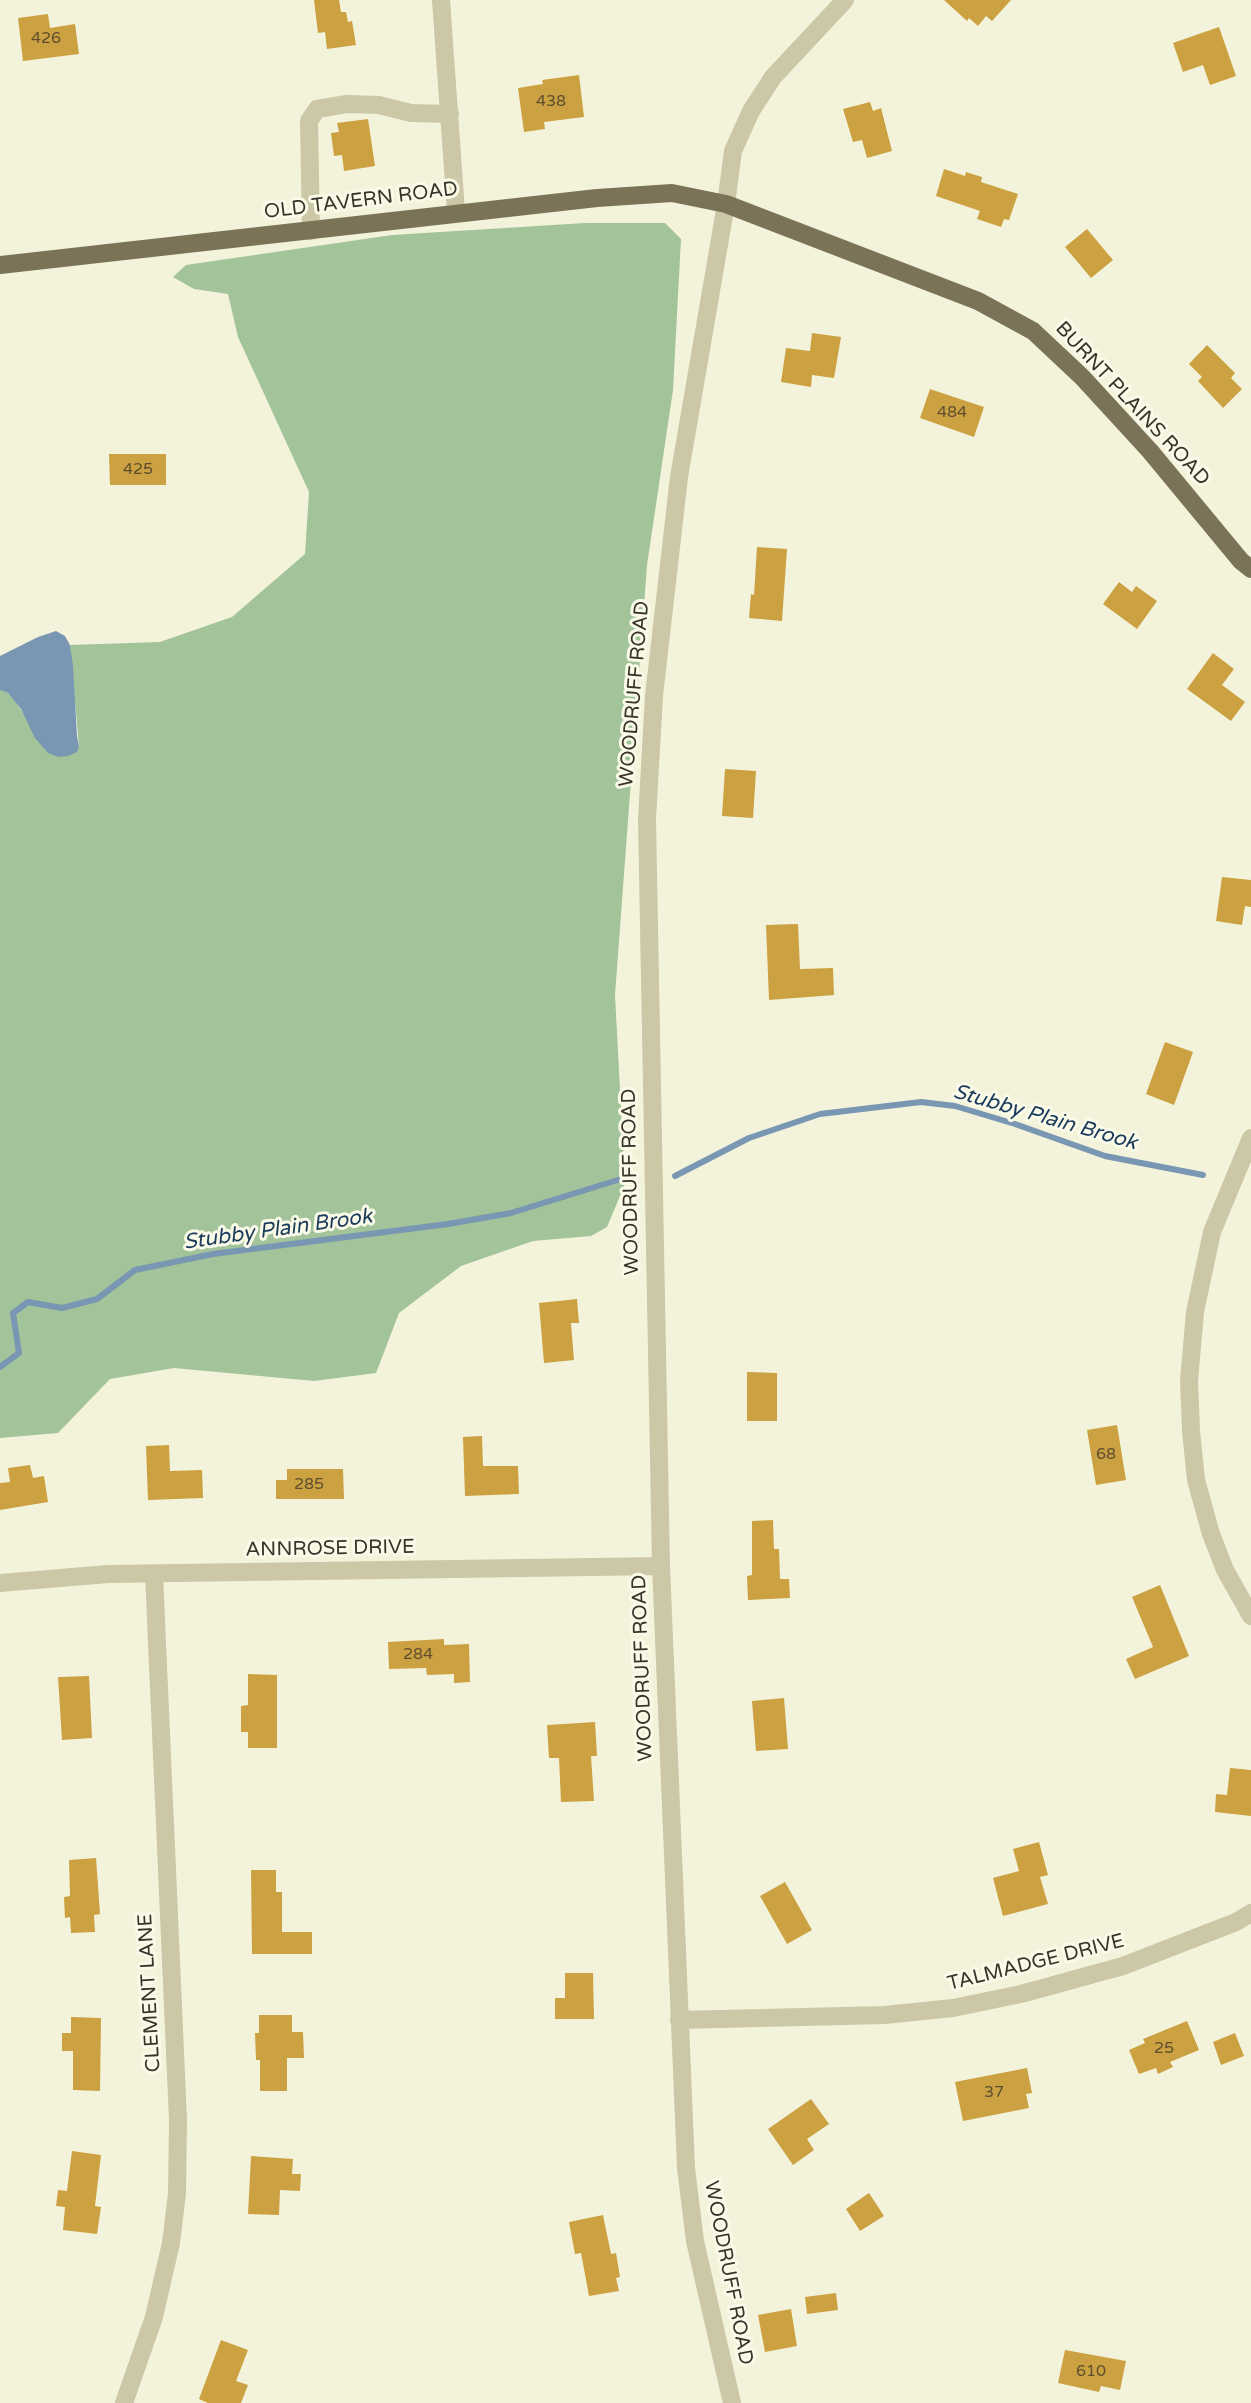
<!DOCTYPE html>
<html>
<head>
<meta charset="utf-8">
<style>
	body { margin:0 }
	canvas { display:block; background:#f3f3db }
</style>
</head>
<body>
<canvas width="1251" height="2403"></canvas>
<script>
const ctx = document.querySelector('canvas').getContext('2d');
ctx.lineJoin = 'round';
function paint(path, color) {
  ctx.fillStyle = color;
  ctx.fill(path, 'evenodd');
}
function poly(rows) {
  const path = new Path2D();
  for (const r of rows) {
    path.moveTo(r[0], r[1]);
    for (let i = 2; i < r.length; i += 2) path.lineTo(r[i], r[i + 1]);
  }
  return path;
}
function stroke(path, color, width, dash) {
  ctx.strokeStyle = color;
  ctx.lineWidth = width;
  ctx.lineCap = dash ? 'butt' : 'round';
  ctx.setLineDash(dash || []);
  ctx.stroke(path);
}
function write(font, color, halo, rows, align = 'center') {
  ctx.font = font + ' "Varela Round",sans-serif';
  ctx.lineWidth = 6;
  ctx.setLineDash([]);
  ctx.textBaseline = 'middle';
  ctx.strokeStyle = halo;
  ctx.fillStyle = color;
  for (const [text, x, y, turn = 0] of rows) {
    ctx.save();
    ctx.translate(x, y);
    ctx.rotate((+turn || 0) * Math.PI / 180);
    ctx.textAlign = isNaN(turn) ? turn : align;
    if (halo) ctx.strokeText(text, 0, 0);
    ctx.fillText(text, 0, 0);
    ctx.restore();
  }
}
const green = poly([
	[585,223,665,223,681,239,673,390,647,565,615,995,625,1184,607,1227,591,1236,533,1241,461,1266,399,1313,376,1373,314,1381,174,1368,110,1379,58,1433,0,1438,0,690,8,693,15,701,27,719,79,746,70,645,160,642,232,617,305,554,309,492,238,337,228,294,194,289,173,277,186,265,392,235]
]);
const water = poly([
	[56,631,65,636,70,645,73,666,77,736,79,746,77,752,68,756,58,757,48,753,35,738,21,709,8,693,0,690,0,656,38,637]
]);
const stream = poly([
	[675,1176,749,1138,820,1114,921,1102,955,1106,1015,1124,1105,1156,1203,1175],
	[0,1367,19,1353,13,1313,28,1302,62,1308,97,1299,135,1270,213,1254,448,1224,511,1213,621,1179]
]);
const building = poly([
	[314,0,339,0,341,12,346,12,348,22,352,21,356,45,327,49,325,32,318,33],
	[944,0,1011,0,992,21,986,16,978,26,969,18,967,21],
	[48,14,50,28,75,24,79,54,23,61,18,18],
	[1219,27,1236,76,1210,85,1203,65,1183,72,1173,43],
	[579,75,584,117,544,122,545,129,524,132,518,88,543,84,542,80],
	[870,102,873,111,881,108,892,151,867,158,862,140,853,142,843,109],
	[368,119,375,166,344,171,342,155,334,156,331,133,339,132,337,123],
	[944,169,965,176,966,172,982,177,981,182,1018,194,1009,220,1004,219,1001,227,977,219,980,211,936,196],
	[1087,229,1113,260,1091,278,1065,247],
	[812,333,841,337,834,378,812,375,811,387,781,382,786,348,810,351],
	[1207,345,1235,373,1231,378,1242,389,1223,408,1198,381,1202,377,1189,364],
	[930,389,984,407,974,437,920,418],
	[109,454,166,454,166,485,110,485],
	[757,547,787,549,782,621,749,618,751,594,754,595],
	[1119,582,1132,592,1136,586,1157,601,1137,629,1103,604],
	[1213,653,1234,669,1222,685,1245,702,1231,721,1187,689],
	[725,769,756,771,753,818,722,816],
	[1222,877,1251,880,1251,907,1245,906,1242,925,1216,921],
	[798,924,800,969,833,968,834,995,769,1000,766,925],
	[1165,1042,1193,1052,1174,1105,1146,1094],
	[577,1299,579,1323,571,1323,574,1360,544,1363,539,1303],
	[747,1372,777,1373,777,1421,747,1421],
	[1117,1425,1126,1480,1096,1485,1087,1430],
	[482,1436,483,1466,518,1466,519,1494,465,1496,463,1437],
	[169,1445,170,1471,202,1470,203,1498,148,1500,146,1446],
	[30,1465,33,1478,44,1476,48,1502,0,1510,0,1483,10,1482,8,1468],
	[287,1469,343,1469,344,1499,276,1499,276,1480,287,1480],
	[773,1520,774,1549,779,1549,780,1579,789,1579,790,1598,748,1600,747,1576,752,1575,752,1521],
	[1160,1585,1189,1656,1135,1679,1126,1659,1153,1647,1132,1597],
	[444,1639,444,1645,469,1644,470,1682,454,1683,454,1674,427,1675,426,1668,389,1669,388,1642],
	[248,1674,277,1675,277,1748,248,1748,248,1732,241,1732,241,1706,248,1705],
	[89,1676,92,1738,62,1740,58,1677],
	[784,1698,788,1749,756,1751,752,1701],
	[595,1722,597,1756,591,1756,594,1801,561,1802,559,1758,549,1758,547,1725],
	[1230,1768,1251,1770,1251,1816,1215,1812,1216,1794,1227,1795],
	[1039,1842,1048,1875,1040,1877,1048,1904,1003,1916,993,1878,1019,1871,1013,1849],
	[96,1858,100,1914,94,1915,95,1932,71,1933,70,1917,65,1918,64,1897,70,1896,69,1860],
	[251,1870,276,1870,276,1892,282,1892,282,1932,312,1932,312,1954,252,1954],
	[785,1882,812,1930,787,1944,760,1896],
	[565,1973,593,1973,594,2019,555,2019,555,1998,565,1998],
	[259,2015,292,2015,292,2032,303,2032,304,2058,287,2058,287,2091,260,2091,260,2060,256,2060,255,2033,259,2033],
	[71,2017,101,2018,100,2091,73,2090,73,2051,62,2051,62,2033,71,2033],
	[1187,2021,1199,2050,1170,2062,1173,2067,1158,2074,1156,2068,1139,2074,1129,2050,1145,2043,1143,2039],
	[1235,2033,1244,2056,1221,2065,1213,2042],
	[1027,2068,1032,2093,1026,2094,1029,2108,963,2121,955,2082],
	[811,2099,829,2124,807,2139,814,2150,793,2165,768,2129],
	[72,2151,101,2155,95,2206,101,2207,97,2234,63,2230,65,2207,56,2206,58,2190,67,2191],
	[251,2156,293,2159,292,2174,301,2174,300,2191,280,2190,279,2215,248,2214],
	[869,2193,884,2216,860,2231,846,2209],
	[603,2215,611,2254,616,2253,620,2277,616,2278,619,2291,589,2296,581,2253,575,2254,569,2222],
	[836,2293,838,2310,807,2314,805,2297],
	[791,2309,797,2346,765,2352,758,2315],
	[221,2340,248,2350,236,2381,248,2385,241,2403,208,2403,199,2399],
	[1065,2350,1126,2361,1120,2390,1101,2386,1099,2392,1058,2383]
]);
const minor = poly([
	[441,0,456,212],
	[311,231,309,121,317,109,347,104,379,105,411,113,450,114],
	[1251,1138,1212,1232,1195,1312,1189,1381,1191,1431,1196,1480,1211,1534,1225,1570,1251,1616],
	[0,1583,108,1574,661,1566],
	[679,2020,885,2015,953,2008,1021,1994,1123,1966,1236,1922,1251,1913],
	[124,2403,154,2317,171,2243,177,2193,178,2120,154,1574],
	[732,2403,695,2241,686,2168,661,1566,647,819,654,696,679,477,726,204,733,151,751,111,773,77,845,0]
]);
const major = poly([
	[0,265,597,198,672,193,726,204,978,301,1033,331,1082,377,1150,451,1241,561,1251,569]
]);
const numberNames = [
	["426",46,39],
	["438",551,102],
	["484",952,413],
	["425",138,470],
	["68",1106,1455],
	["285",309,1485],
	["284",418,1655],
	["25",1164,2049],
	["37",994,2093],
	["610",1091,2372]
];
const streetNames = [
	["OLD TAVERN ROAD",361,201,-7],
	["BURNT PLAINS ROAD",1132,404,47],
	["WOODRUFF ROAD",635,694,-85],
	["WOODRUFF ROAD",631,1182,-91],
	["ANNROSE DRIVE",330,1549,-1],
	["WOODRUFF ROAD",643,1668,-92],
	["TALMADGE DRIVE",1036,1963,-14],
	["CLEMENT LANE",150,1993,-93],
	["WOODRUFF ROAD",728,2273,79]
];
const waterNames = [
	["Stubby Plain Brook",1045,1118,16],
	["Stubby Plain Brook",278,1230,-8]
];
paint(green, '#a3c39a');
paint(water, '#7996b2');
stroke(stream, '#7996b2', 6);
paint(building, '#cca141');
stroke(minor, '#ccc8a7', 18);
stroke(major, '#7b7358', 18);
write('16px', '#5d4f2e', null, numberNames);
write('20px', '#383428', '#fafae8', streetNames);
write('italic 21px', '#1b3a5c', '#fafae8', waterNames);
</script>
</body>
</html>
